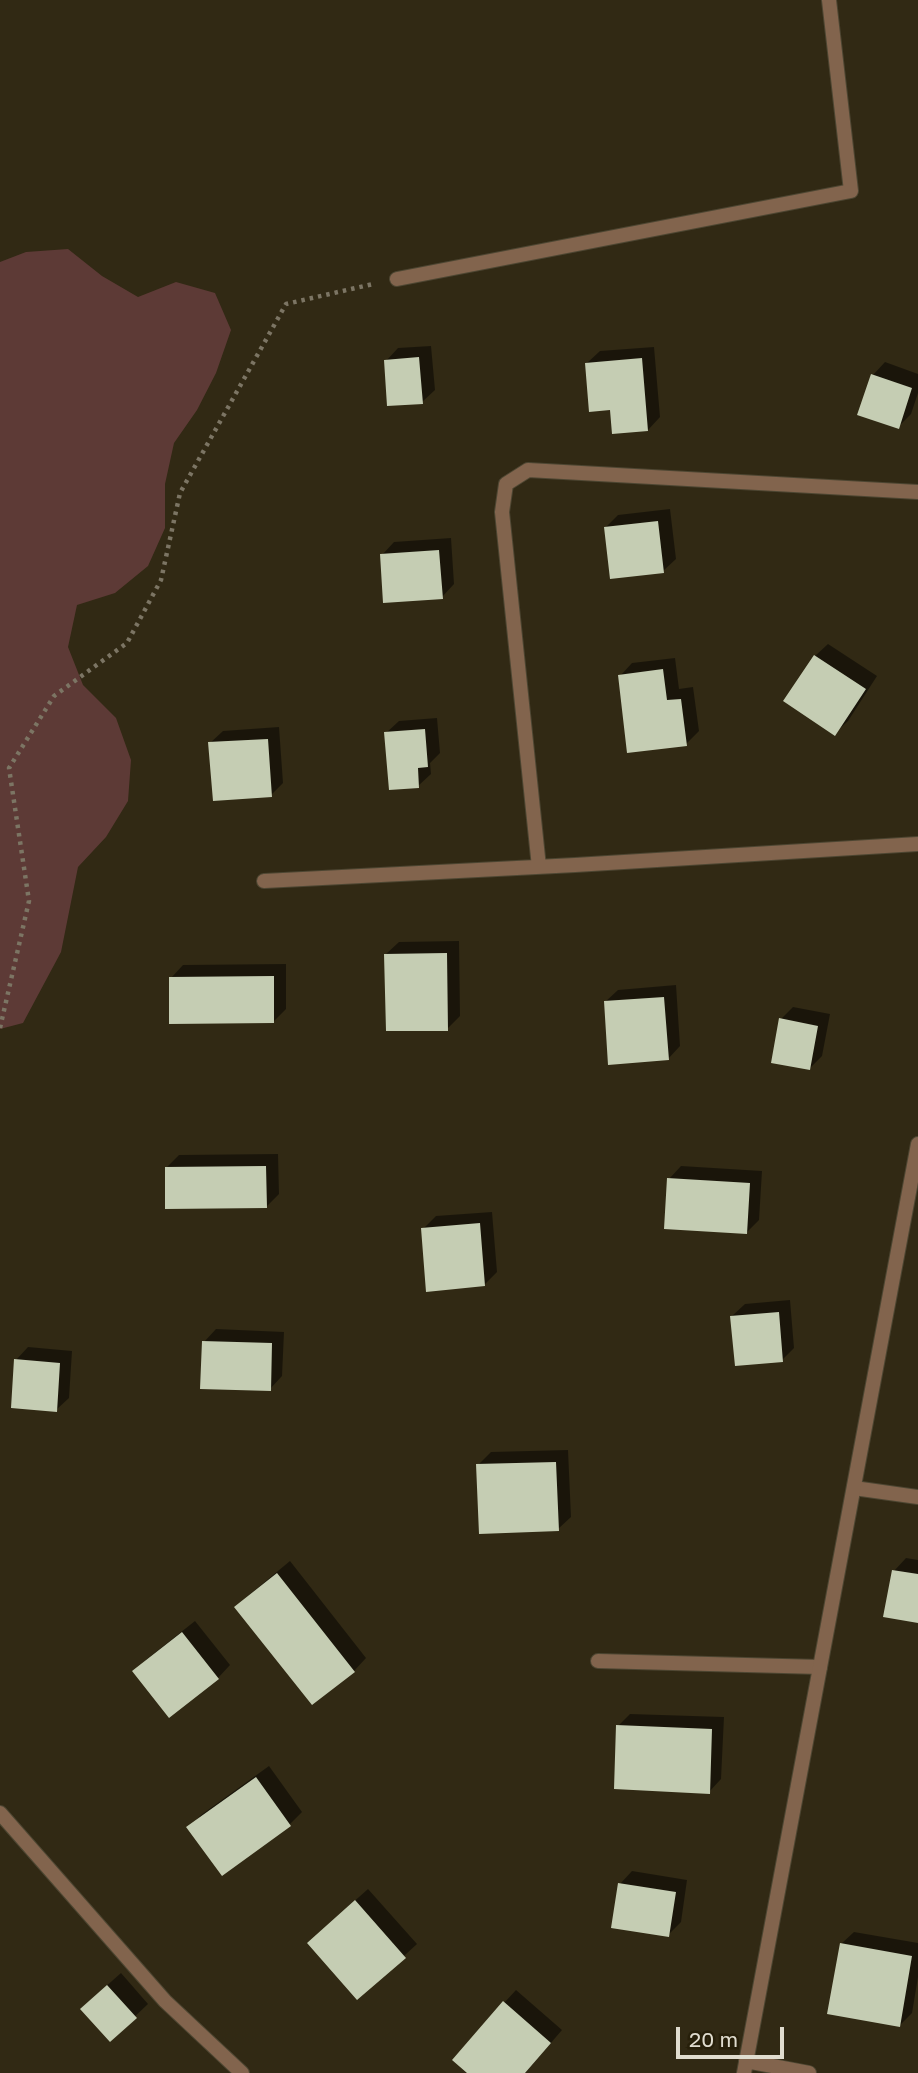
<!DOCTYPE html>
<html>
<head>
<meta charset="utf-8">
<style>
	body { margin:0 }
	#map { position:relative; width:918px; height:2073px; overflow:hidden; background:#312914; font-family:"Golos Text",sans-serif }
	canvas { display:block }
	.scale { position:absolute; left:676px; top:2027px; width:108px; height:32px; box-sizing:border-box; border:4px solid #e0dccf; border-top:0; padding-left:9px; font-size:21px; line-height:24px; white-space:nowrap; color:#e0dccf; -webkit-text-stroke:5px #271f0a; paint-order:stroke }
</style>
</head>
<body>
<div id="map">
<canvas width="918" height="2073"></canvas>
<div class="scale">20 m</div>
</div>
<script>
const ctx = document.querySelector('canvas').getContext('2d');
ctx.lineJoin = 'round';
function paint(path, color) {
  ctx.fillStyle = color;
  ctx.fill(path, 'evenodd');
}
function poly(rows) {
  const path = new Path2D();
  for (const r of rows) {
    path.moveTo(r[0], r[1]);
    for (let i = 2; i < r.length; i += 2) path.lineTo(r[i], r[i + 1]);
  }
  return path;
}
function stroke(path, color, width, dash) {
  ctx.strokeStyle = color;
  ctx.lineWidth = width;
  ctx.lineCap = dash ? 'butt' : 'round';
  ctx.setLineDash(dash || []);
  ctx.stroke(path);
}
const green = poly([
	[68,249,102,276,138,297,176,282,215,293,231,330,216,373,197,410,174,443,165,484,165,528,148,566,115,593,77,605,68,647,83,685,116,718,131,760,128,801,106,837,78,867,61,952,23,1023,0,1029,0,262,26,252]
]);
const shadow = poly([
	[431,346,435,390,422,402,386,361,398,348],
	[654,347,660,417,648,430,611,408,587,363,600,351],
	[885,362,918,374,918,393,911,414,898,427,873,375],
	[670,509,676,559,663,571,606,527,618,515],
	[451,538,454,584,442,597,382,555,394,542],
	[828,644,877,676,848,721,835,733,786,700,815,656],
	[675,658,679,689,693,687,699,731,686,744,620,676,632,663],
	[437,718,440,753,430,763,431,774,418,786,386,733,399,721],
	[279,727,283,783,271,795,210,743,223,731],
	[459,941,460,1016,447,1029,386,954,399,942],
	[286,964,286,1009,274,1021,171,978,183,965],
	[676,985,680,1046,668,1059,605,1002,618,990],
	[793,1007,830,1014,822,1056,809,1069,781,1019],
	[278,1154,279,1194,266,1207,166,1168,179,1155],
	[681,1166,762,1171,759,1220,747,1232,669,1179],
	[492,1212,497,1272,484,1285,423,1229,436,1216],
	[790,1300,794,1348,782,1360,732,1316,745,1304],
	[216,1329,284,1332,282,1376,270,1389,204,1342],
	[28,1347,72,1351,69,1398,56,1410,16,1360],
	[568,1450,571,1517,558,1529,478,1465,491,1452],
	[906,1558,918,1560,918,1621,894,1571],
	[290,1561,366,1658,354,1671,312,1703,236,1607,249,1595],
	[195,1621,230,1665,218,1678,135,1671,147,1659],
	[630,1714,724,1717,721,1779,709,1792,618,1726],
	[269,1766,302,1812,290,1824,189,1828,201,1815],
	[632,1871,687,1880,681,1922,668,1935,620,1884],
	[368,1889,417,1944,358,1998,322,1930],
	[854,1932,918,1943,918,1977,912,2013,900,2025,841,1944],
	[121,1973,148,2004,110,2040,95,1996],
	[516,1990,562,2030,525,2073,470,2073,504,2003]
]);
const building = poly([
	[419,357,423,404,387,406,384,360],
	[642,358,648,431,612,434,610,410,589,412,585,363],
	[871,374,912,388,899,429,857,415],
	[658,521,664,573,610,579,604,527],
	[439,550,443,599,383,603,380,554],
	[814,655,866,689,835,736,783,701],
	[663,669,667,700,681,699,687,746,627,753,618,675],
	[425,729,428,767,418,768,419,788,389,790,384,732],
	[268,739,272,797,213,801,208,742],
	[447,953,448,1031,386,1031,384,954],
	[274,976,274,1023,169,1024,169,977],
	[664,997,669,1060,608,1065,604,1001],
	[779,1018,818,1026,810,1070,771,1063],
	[266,1166,267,1208,165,1209,165,1167],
	[667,1178,750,1183,747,1234,664,1229],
	[480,1223,485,1286,426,1292,421,1228],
	[779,1312,783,1362,735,1366,730,1316],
	[202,1341,272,1343,271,1391,200,1389],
	[14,1359,60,1363,57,1412,11,1408],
	[556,1462,559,1531,479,1534,476,1464],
	[892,1570,918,1574,918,1623,883,1617],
	[277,1573,355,1672,312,1705,234,1607],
	[182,1632,219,1679,169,1718,132,1671],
	[616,1725,712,1729,710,1794,614,1789],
	[256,1777,291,1826,222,1876,186,1827],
	[618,1883,676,1892,669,1937,611,1928],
	[355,1900,406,1958,357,2000,307,1943],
	[840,1943,912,1956,900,2027,827,2014],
	[107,1985,137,2018,110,2042,80,2009],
	[503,2001,551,2043,525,2073,467,2073,452,2060]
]);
const path = poly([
	[0,1028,29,901,9,768,54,696,127,643,161,580,180,493,286,304,373,284]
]);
const service = poly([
	[397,279,851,191,829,0],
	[539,867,502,512,506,484,528,470,918,492],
	[264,881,575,865,918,844],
	[854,1488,918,1497],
	[598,1661,820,1667],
	[0,1813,165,2001,242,2073]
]);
const minor = poly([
	[746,2061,809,2073],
	[744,2073,918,1144]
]);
paint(green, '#5d3a36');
paint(shadow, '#0007');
paint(building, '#c5cdb3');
stroke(service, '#4d4632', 16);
stroke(minor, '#4d4632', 16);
stroke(path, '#7c7564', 4.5, [3.5, 5]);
stroke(service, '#82644d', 14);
stroke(minor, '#82644d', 14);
</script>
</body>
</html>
